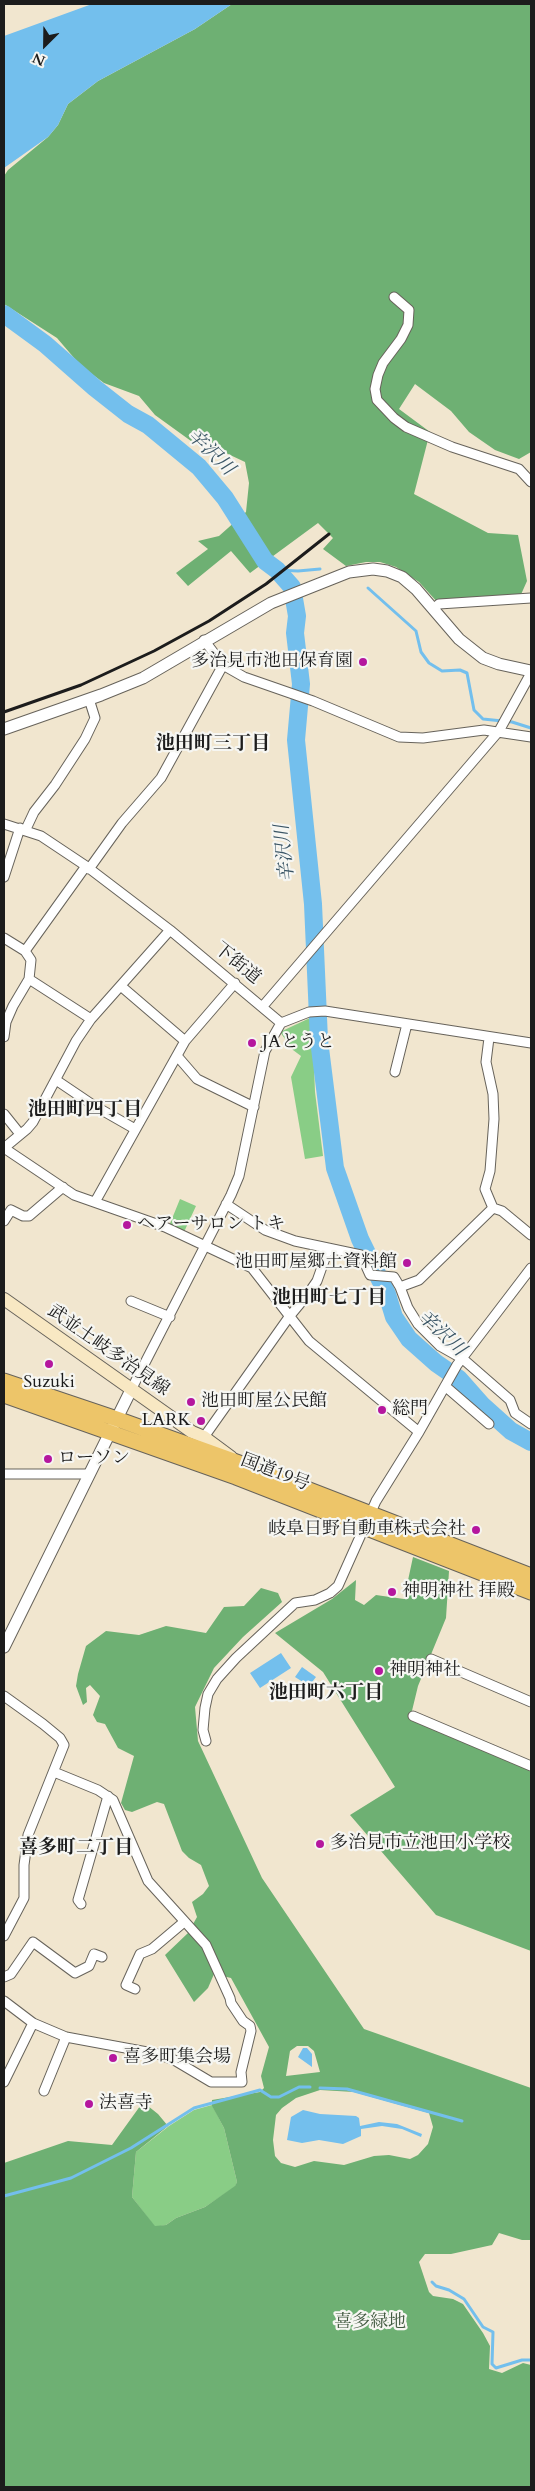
<!DOCTYPE html>
<html>
<head>
<meta charset="utf-8">
<style>
	body { margin:0 }
	#map { position:relative; width:535px; height:2491px; overflow:hidden; background:#f1e6cf; font-family:Cardo,serif }
	canvas { display:block }
	.frame { position:absolute; inset:0; border:5px solid #1c1c1c; pointer-events:none }
	.north { position:absolute; left:20px; top:20px; width:50px; height:50px; -webkit-text-stroke:4px #f6f6f2; paint-order:stroke; rotate:203deg; font-size:14px; font-weight:700; line-height:20px; text-align:center; color:#1c1c1c }
	.north::after { content:''; display:block; margin:auto; width:18px; height:22px; background:#1c1c1c; clip-path:polygon(50% 0,100% 100%,50% 72%,0 100%) }
</style>
</head>
<body>
<div id="map">
<canvas width="535" height="2491"></canvas>
<div class="frame"></div>
<div class="north">N</div>
</div>
<script>
const ctx = document.querySelector('canvas').getContext('2d');
ctx.lineJoin = 'round';
function paint(path, color) {
  ctx.fillStyle = color;
  ctx.fill(path, 'evenodd');
}
function poly(rows) {
  const path = new Path2D();
  for (const r of rows) {
    path.moveTo(r[0], r[1]);
    for (let i = 2; i < r.length; i += 2) path.lineTo(r[i], r[i + 1]);
  }
  return path;
}
function stroke(path, color, width, dash) {
  ctx.strokeStyle = color;
  ctx.lineWidth = width;
  ctx.lineCap = dash ? 'butt' : 'round';
  ctx.setLineDash(dash || []);
  ctx.stroke(path);
}
function write(font, color, halo, rows, align = 'center') {
  ctx.font = font + ' Cardo,"Noto Serif JP",serif';
  ctx.lineWidth = 4.5;
  ctx.setLineDash([]);
  ctx.textBaseline = 'middle';
  ctx.strokeStyle = halo;
  ctx.fillStyle = color;
  for (const [text, x, y, turn = 0] of rows) {
    ctx.save();
    ctx.translate(x, y);
    ctx.rotate((+turn || 0) * Math.PI / 180);
    ctx.textAlign = isNaN(turn) ? turn : align;
    if (halo) ctx.strokeText(text, 0, 0);
    ctx.fillText(text, 0, 0);
    ctx.restore();
  }
}
const green = poly([
	[312,1017,315,1092,323,1156,305,1159,291,1077,301,1056,293,1050,280,1032],
	[180,1199,196,1206,184,1232,169,1226],
	[212,2105,224,2128,237,2182,235,2187,205,2207,176,2218,166,2225,155,2227,132,2197,136,2152,169,2126,194,2110]
]);
const forest = poly([
	[232,4,531,4,531,452,519,459,495,450,469,432,451,411,415,384,399,409,430,432,414,494,488,533,518,535,527,581,519,599,439,604,419,582,396,567,380,562,366,562,346,566,323,549,333,538,318,523,250,573,231,551,188,586,176,573,208,549,198,541,219,536,246,512,249,483,245,462,211,446,191,441,155,415,139,396,104,383,81,366,57,338,4,304,4,176,8,170,48,137,58,125,68,104,98,81,195,29],
	[413,1557,449,1571,446,1618,418,1686,410,1719,531,1771,531,1951,436,1915,350,1815,395,1787,323,1672,275,1633,332,1599,356,1580,355,1600,364,1605,376,1595,404,1599],
	[261,1588,278,1593,282,1602,243,1637,214,1668,195,1707,198,1741,262,1878,364,2029,531,2088,531,2240,522,2240,499,2233,492,2245,451,2254,425,2254,419,2262,429,2292,433,2296,453,2299,463,2304,483,2333,490,2346,489,2369,502,2373,523,2363,531,2365,531,2487,4,2487,4,2163,68,2141,112,2145,143,2102,158,2114,168,2126,136,2152,132,2197,155,2226,166,2225,176,2218,205,2207,235,2186,237,2182,224,2128,212,2106,212,2100,260,2092,264,2088,261,2076,269,2047,231,1978,214,1974,208,1988,194,2002,165,1955,188,1933,197,1917,192,1902,203,1894,209,1886,201,1865,189,1858,182,1851,164,1804,157,1802,132,1812,125,1810,121,1803,134,1756,118,1748,105,1724,97,1722,93,1715,100,1696,90,1685,86,1688,87,1702,83,1705,76,1686,78,1674,86,1646,106,1631,139,1635,166,1626,206,1633,224,1607,244,1606],
	[297,2046,308,2046,314,2051,320,2072,286,2076,290,2051],
	[320,2090,354,2092,429,2113,433,2127,428,2144,418,2155,410,2159,389,2155,374,2156,344,2165,314,2161,295,2167,281,2163,275,2156,273,2140,276,2115,282,2108,296,2098]
]);
const water = poly([
	[92,4,232,4,195,29,98,81,68,104,58,125,48,137,4,168,4,36],
	[281,1653,291,1668,260,1688,250,1673],
	[302,1667,316,1677,309,1686,295,1677],
	[303,2048,307,2048,312,2054,312,2067,298,2057],
	[303,2110,320,2114,356,2116,359,2118,360,2126,379,2122,397,2124,422,2134,421,2137,402,2129,382,2126,361,2129,361,2136,343,2144,319,2140,302,2143,287,2140,291,2117]
]);
const stream = poly([
	[277,570,298,571,320,569],
	[368,588,416,631,421,652,429,663,442,671,460,670,467,673,474,710,483,719,512,722,531,728],
	[320,2088,347,2089,462,2121],
	[4,2196,71,2178,131,2148,194,2108,260,2090,271,2097,279,2097,299,2087,310,2087],
	[432,2282,436,2286,449,2290,464,2299,483,2327,493,2332,492,2364,496,2368,522,2360,531,2360]
]);
const river = poly([
	[4,314,45,344,95,388,128,414,148,425,199,467,225,498,265,561,277,570,292,587,297,616,295,633,301,684,296,740,313,904,319,1040,335,1168,360,1239,387,1294,394,1317,409,1339,436,1363,459,1379,482,1405,511,1431,531,1442]
]);
const minor = poly([
	[394,297,409,310,408,325,401,339,383,363,378,375,375,389,377,400,394,418,406,427,452,447,519,469,531,482],
	[433,609,439,604,531,598],
	[223,665,244,677,313,701,399,737,423,738,484,730,531,737],
	[4,824,41,836,86,866,170,930,281,1023],
	[26,829,34,812,55,785,85,739,95,718,89,699],
	[89,869,122,823,161,778,223,665,204,640],
	[4,877,20,828],
	[4,938,25,951,31,960,29,979,13,1006,6,1022,4,1037],
	[25,951,86,866],
	[29,979,91,1019],
	[122,987,185,1041],
	[263,1006,499,731,531,673],
	[489,1038,486,1062,493,1094,494,1119,490,1171,485,1189,493,1208,419,1280,400,1287,408,1308,418,1324,440,1346,463,1359,510,1400,515,1413,531,1424],
	[178,1057,197,1079,254,1107],
	[395,1072,407,1024],
	[56,1080,93,1105,135,1129],
	[4,1114,20,1134],
	[4,1148,74,1195,165,1227,252,1268,309,1341,419,1432],
	[4,1148,27,1129,33,1122,76,1041,91,1019,170,930],
	[95,1202,185,1041,235,983],
	[226,1204,265,1230,295,1241,361,1255,370,1275,394,1277,400,1287],
	[493,1208,502,1211,531,1235],
	[4,1221,11,1210,23,1216,29,1216,63,1187],
	[131,1301,170,1317],
	[445,1386,489,1424],
	[131,1390,231,1195,239,1176,265,1051,281,1023,309,1012,325,1011,531,1043],
	[204,1437,289,1317,308,1294,317,1281,328,1250],
	[4,1474,88,1474],
	[431,1659,531,1702],
	[4,1696,43,1724,60,1738,64,1745,28,1835,24,1865,24,1898,4,1936],
	[413,1716,531,1766],
	[206,1741,203,1730,205,1708,208,1694,217,1679,236,1658,295,1603,315,1600,330,1593,338,1586,376,1501,419,1432,457,1365,531,1268],
	[81,1904,78,1900,108,1796],
	[4,1977,11,1974,33,1942,75,1973,89,1966,94,1954,102,1957],
	[135,1989,126,1985,140,1954,152,1949,184,1922],
	[4,2001,33,2023,66,2037,158,2054,174,2060,211,2082,242,2082,241,2072,251,2031,250,2026,243,2021,231,2003,230,1998,206,1945,148,1881,113,1800,98,1790,54,1772],
	[4,2082,33,2023],
	[44,2091,66,2037]
]);
const tertiary = poly([
	[4,729,101,695,143,678,271,603,349,572,373,569,387,571,402,577,416,589,459,639,483,658,499,664,531,671],
	[4,1647,131,1390]
]);
const secondary = poly([
	[4,1299,192,1432,204,1437,231,1457]
]);
const trunk = poly([
	[4,1381,117,1419,242,1464,531,1576],
	[4,1395,236,1477,531,1592]
]);
const rail = poly([
	[4,712,81,685,154,651,209,621,266,584,329,534]
]);
const markers = [
	[363,662,5,"#b5179e"],
	[252,1043,5,"#b5179e"],
	[127,1225,5,"#b5179e"],
	[407,1263,5,"#b5179e"],
	[49,1364,5,"#b5179e"],
	[191,1402,5,"#b5179e"],
	[382,1410,5,"#b5179e"],
	[201,1421,5,"#b5179e"],
	[48,1459,5,"#b5179e"],
	[476,1530,5,"#b5179e"],
	[392,1592,5,"#b5179e"],
	[379,1671,5,"#b5179e"],
	[320,1844,5,"#b5179e"],
	[113,2058,5,"#b5179e"],
	[89,2104,5,"#b5179e"]
];
const poiNames = [
	["多治見市池田保育園",353,662,"right"],
	["JAとうと",262,1043],
	["ヘアーサロン トキ",137,1225],
	["池田町屋郷土資料館",397,1263,"right"],
	["Suzuki",49,1383,"center"],
	["池田町屋公民館",201,1402],
	["総門",392,1410],
	["LARK",191,1421,"right"],
	["ローソン",58,1459],
	["岐阜日野自動車株式会社",466,1530,"right"],
	["神明神社 拝殿",402,1592],
	["神明神社",389,1671],
	["多治見市立池田小学校",330,1844],
	["喜多町集会場",123,2058],
	["法喜寺",99,2104]
];
const streetNames = [
	["下街道",237,964,39],
	["武並土岐多治見線",108,1351,35],
	["国道19号",275,1473,21]
];
const parkNames = [
	["喜多緑地",370,2323]
];
const waterNames = [
	["辛沢川",210,453,44],
	["辛沢川",286,853,-96],
	["辛沢川",441,1334,43]
];
const neighbourhoodNames = [
	["池田町三丁目",213,745],
	["池田町四丁目",85,1111],
	["池田町七丁目",329,1299],
	["池田町六丁目",326,1694],
	["喜多町二丁目",76,1849]
];
paint(green, '#89cd86');
paint(forest, '#6eb073');
paint(water, '#73bfed');
stroke(stream, '#73bfed', 3);
stroke(river, '#73bfed', 18);
stroke(minor, '#67635b', 11);
stroke(tertiary, '#67635b', 13);
stroke(secondary, '#67635b', 14);
stroke(trunk, '#67635b', 17);
stroke(minor, '#fff', 9);
stroke(tertiary, '#fff', 11);
stroke(secondary, '#f8e8c3', 12);
stroke(trunk, '#edc569', 15);
stroke(rail, '#1c1c1c', 3);
for (const [x, y, r, color] of markers) {
  const dot = new Path2D();
  dot.arc(x, y, r, 0, 2 * Math.PI);
  ctx.fillStyle = color;
  ctx.fill(dot);
  stroke(dot, '#f6f6f2', 2);
}
write('18px', '#1c1c1c', '#f6f6f2', poiNames, 'left');
write('18px', '#1c1c1c', '#f6f6f2', streetNames);
write('18px', '#425a41', '#f6f6f2', parkNames);
write('italic 19px', '#3a5565', '#f6f6f2', waterNames);
write('bold 19px', '#1c1c1c', '#f6f6f2', neighbourhoodNames);
</script>
</body>
</html>
